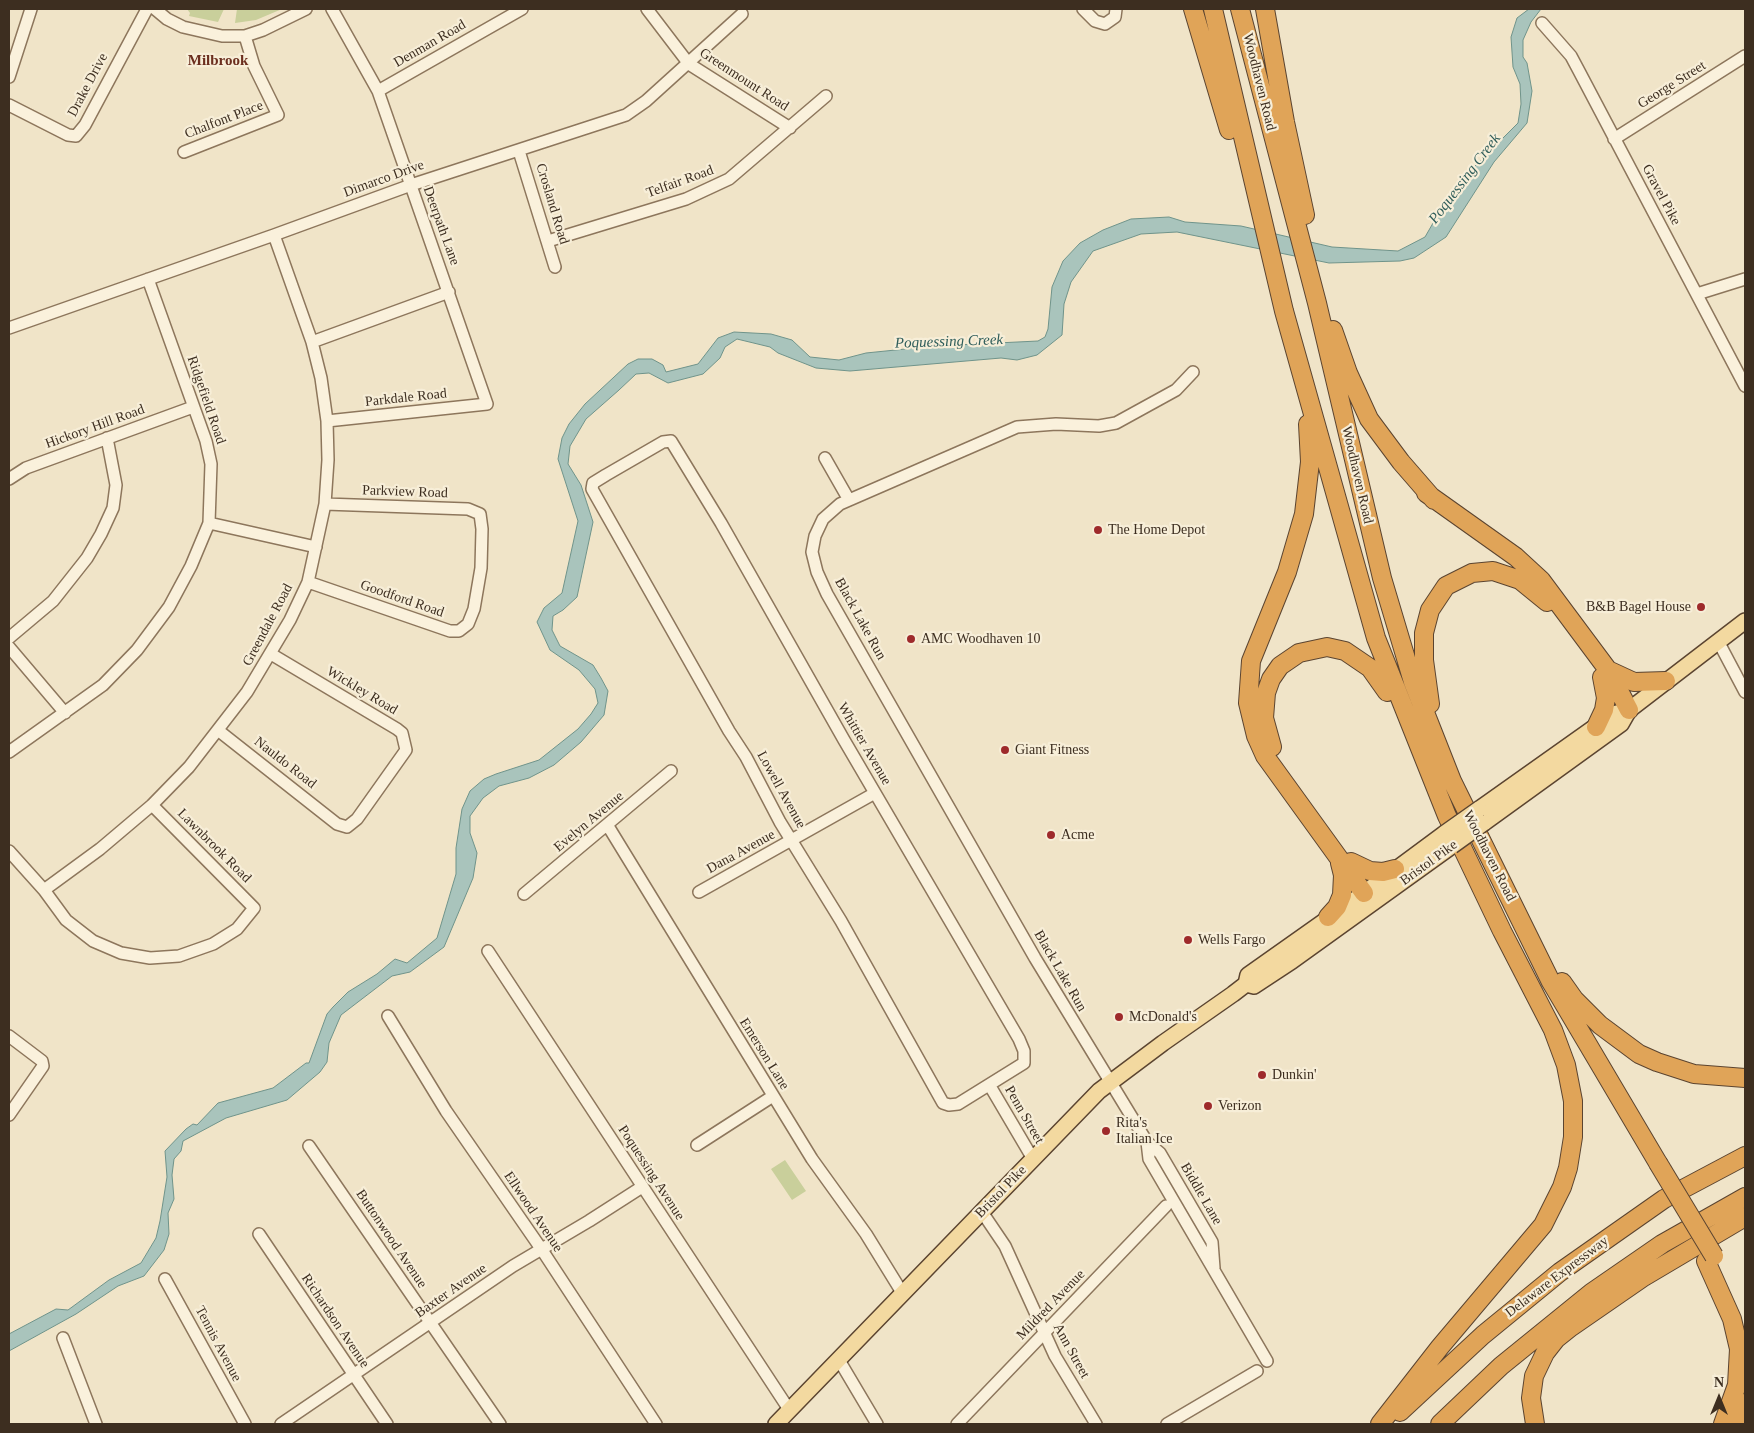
<!DOCTYPE html>
<html>
<head>
<meta charset="utf-8">
<style>
	body { margin:0 }
	#map { position:relative; width:1754px; height:1433px; overflow:hidden; background:#f0e4c8; font-family:Georgia,serif }
	canvas { display:block }
	.frame { position:absolute; inset:0; border:10px solid #3d2e20; pointer-events:none }
	.north { position:absolute; left:1694px; top:1373px; width:50px; height:50px; -webkit-text-stroke:4px #f7eed8; paint-order:stroke; rotate:0deg; font-size:14px; font-weight:700; line-height:20px; text-align:center; color:#3d2e20 }
	.north::after { content:''; display:block; margin:auto; width:18px; height:22px; background:#3d2e20; clip-path:polygon(50% 0,100% 100%,50% 72%,0 100%) }
</style>
</head>
<body>
<div id="map">
<canvas width="1754" height="1433"></canvas>
<div class="frame"></div>
<div class="north">N</div>
</div>
<script>
const ctx = document.querySelector('canvas').getContext('2d');
ctx.lineJoin = 'round';
function paint(path, color) {
  ctx.fillStyle = color;
  ctx.fill(path, 'evenodd');
}
function poly(rows) {
  const path = new Path2D();
  for (const r of rows) {
    path.moveTo(r[0], r[1]);
    for (let i = 2; i < r.length; i += 2) path.lineTo(r[i], r[i + 1]);
  }
  return path;
}
function stroke(path, color, width, dash) {
  ctx.strokeStyle = color;
  ctx.lineWidth = width;
  ctx.lineCap = dash ? 'butt' : 'round';
  ctx.setLineDash(dash || []);
  ctx.stroke(path);
}
function write(font, color, halo, rows, align = 'center') {
  ctx.font = font + ' Georgia,serif';
  ctx.lineWidth = 4.5;
  ctx.setLineDash([]);
  ctx.textBaseline = 'middle';
  ctx.strokeStyle = halo;
  ctx.fillStyle = color;
  for (const [text, x, y, turn = 0] of rows) {
    ctx.save();
    ctx.translate(x, y);
    ctx.rotate((+turn || 0) * Math.PI / 180);
    ctx.textAlign = isNaN(turn) ? turn : align;
    if (halo) ctx.strokeText(text, 0, 0);
    ctx.fillText(text, 0, 0);
    ctx.restore();
  }
}
const green = poly([
	[187,9,224,9,218,22,189,16,190,13],
	[237,9,282,9,256,20,235,23],
	[785,1160,806,1191,792,1200,771,1169]
]);
const water = poly([
	[1529,9,1541,9,1531,22,1523,40,1523,57,1527,63,1532,91,1527,123,1494,162,1446,237,1414,258,1400,261,1329,263,1177,232,1141,234,1093,251,1071,282,1064,304,1062,335,1037,355,1017,360,1001,358,850,371,816,368,778,353,770,347,737,339,725,347,720,358,703,374,668,383,649,373,636,374,619,390,586,419,570,446,568,464,581,485,593,522,577,597,563,610,553,616,552,630,560,646,593,665,601,678,608,691,604,715,581,742,554,765,529,778,499,786,483,798,470,816,470,833,477,853,473,878,444,947,410,972,392,976,341,1015,329,1043,327,1062,320,1072,287,1100,226,1118,183,1141,181,1151,174,1159,172,1175,174,1199,168,1213,169,1234,164,1250,144,1276,118,1286,76,1314,9,1351,9,1334,56,1309,68,1310,109,1280,141,1263,156,1238,160,1221,167,1177,165,1151,186,1129,193,1124,197,1125,218,1103,273,1088,306,1063,309,1063,327,1014,333,1007,348,992,377,974,395,959,407,963,437,938,456,874,456,848,462,809,470,791,484,779,496,774,539,760,578,729,591,714,598,703,595,689,579,670,550,650,537,622,544,608,562,593,578,521,558,459,562,438,569,424,585,404,628,364,638,359,652,359,663,365,666,372,698,364,718,338,734,332,771,334,792,340,810,357,839,360,866,353,935,346,1038,341,1045,337,1048,329,1052,287,1063,261,1080,243,1103,230,1131,219,1169,217,1185,222,1241,226,1332,247,1398,251,1425,237,1444,204,1473,168,1518,123,1521,104,1520,84,1513,67,1511,37,1517,18,1529,9]
]);
const minor = poly([
	[155,9,167,19,183,27,222,36,245,36,263,30,306,9],
	[647,9,689,64,790,128],
	[1083,9,1095,21,1105,24,1115,17,1116,9],
	[1542,23,1571,56,1579,71,1745,386],
	[9,77,31,9],
	[378,91,522,9],
	[9,105,68,135,76,136,85,125,147,9],
	[1614,139,1745,56],
	[519,151,555,267],
	[184,152,278,115,254,66,245,36],
	[548,241,686,199,729,179,826,96],
	[1697,294,1745,279],
	[9,328,274,235,411,185,626,115,646,101,742,14],
	[312,342,449,292],
	[1193,372,1176,390,1116,423,1099,426,1056,424,1017,427,840,504,823,519,815,536,812,552,817,572,827,594,1035,958,1147,1142,1160,1153,1212,1242,1214,1268],
	[327,421,487,404,378,91,332,9],
	[671,441,721,523,844,740,1019,1039,1024,1051,1024,1063,958,1104,949,1105,943,1103,841,921,780,822,746,757,729,731,592,489,593,483,606,475,663,442,671,441],
	[825,458,849,500],
	[9,479,26,468,193,407],
	[209,523,316,547],
	[308,582,450,631,459,631,468,624,474,609,481,568,482,529,480,514,468,509,325,504],
	[9,638,53,601,87,558,101,534,113,508,116,485,107,438],
	[1718,641,1745,692],
	[9,647,65,713],
	[219,731,337,824,347,827,357,819,406,750,402,733,397,729,271,654],
	[9,752,103,685,137,650,169,607,191,566,209,523,211,464,206,441,148,279],
	[608,826,812,1159,866,1234,903,1294],
	[9,851,44,890,66,920,93,941,121,953,150,958,179,956,213,944,237,929,254,908,152,805],
	[44,890,100,849,152,805,189,767,247,692,290,620,308,582,325,504,328,460,327,421,321,378,312,342,274,235],
	[699,892,875,793],
	[524,894,671,771],
	[488,951,790,1411],
	[388,1016,446,1111,542,1250,656,1424],
	[9,1036,42,1061,43,1066,9,1115],
	[990,1086,1033,1159],
	[1147,1142,1149,1159,1267,1361],
	[697,1145,773,1096],
	[309,1146,500,1424],
	[982,1212,1005,1246,1055,1356,1096,1424],
	[259,1234,387,1424],
	[165,1279,245,1424],
	[63,1338,96,1424],
	[839,1360,877,1424],
	[281,1424,513,1266,589,1221,642,1187],
	[957,1424,1166,1206],
	[1167,1424,1257,1371]
]);
const major = poly([
	[1479,809,1613,714,1629,710],
	[1484,823,1621,724,1629,710,1745,621],
	[1246,984,1254,986,1292,961,1452,846],
	[776,1424,1099,1091,1163,1043,1233,994,1246,984,1248,975,1364,893,1445,833]
]);
const highway = poly([
	[1193,9,1229,130],
	[1213,9,1284,311,1376,638,1447,816,1502,931,1553,1030,1566,1065,1573,1101,1573,1137,1568,1168,1562,1187,1543,1225,1440,1347,1380,1424],
	[1240,9,1317,303,1382,578,1413,682,1452,781,1551,982,1658,1163],
	[1265,9,1285,122,1305,215],
	[1333,330,1348,373,1369,419,1401,462,1434,500],
	[1308,424,1310,462,1304,514,1287,572,1251,661,1248,703,1256,736,1265,756,1364,893],
	[1426,493,1516,557,1541,580,1608,670,1629,710],
	[1608,670,1634,682,1666,681],
	[1430,704,1424,660,1424,633,1430,610,1446,586,1472,573,1493,571,1520,580,1547,602],
	[1596,727,1604,710,1606,698,1602,677],
	[1272,747,1264,718,1266,693,1271,679,1280,666,1299,653,1327,647,1345,651,1370,668,1387,692],
	[1351,862,1370,871,1383,872,1395,869],
	[1328,917,1337,907,1342,895,1343,875,1340,863],
	[1562,982,1574,999,1600,1025,1639,1054,1657,1062,1694,1074,1745,1078],
	[1706,1261,1732,1319,1739,1349,1737,1385,1723,1424],
	[1400,1412,1483,1335,1560,1272,1664,1199,1745,1156],
	[1440,1424,1501,1366,1591,1293,1662,1244,1745,1197],
	[1535,1424,1531,1398,1534,1376,1545,1353,1556,1339,1571,1327,1642,1278,1745,1217],
	[1737,1424,1745,1403]
]);
const majorBridge = poly([
	[1445,833,1479,809],
	[1452,846,1484,823]
]);
const highwayBridge = poly([
	[1658,1163,1714,1256]
]);
const markers = [
	[1098,530,5,"#9e2a2b"],
	[1701,607,5,"#9e2a2b"],
	[911,639,5,"#9e2a2b"],
	[1005,750,5,"#9e2a2b"],
	[1051,835,5,"#9e2a2b"],
	[1188,940,5,"#9e2a2b"],
	[1119,1017,5,"#9e2a2b"],
	[1262,1075,5,"#9e2a2b"],
	[1208,1106,5,"#9e2a2b"],
	[1106,1131,5,"#9e2a2b"]
];
const streetNames = [
	["Denman Road",430,44,-30],
	["Greenmount Road",744,80,33],
	["Woodhaven Road",1259,82,76],
	["Drake Drive",88,85,-62],
	["George Street",1672,85,-32],
	["Chalfont Place",224,120,-21],
	["Dimarco Drive",384,179,-20],
	["Telfair Road",680,182,-20],
	["Gravel Pike",1661,195,62],
	["Crosland Road",552,204,73],
	["Deerpath Lane",441,226,70],
	["Parkdale Road",406,398,-6],
	["Ridgefield Road",206,400,71],
	["Hickory Hill Road",95,427,-20],
	["Woodhaven Road",1357,475,77],
	["Parkview Road",405,492,2],
	["Goodford Road",402,599,19],
	["Black Lake Run",860,619,61],
	["Greendale Road",268,625,-62],
	["Wickley Road",362,691,31],
	["Whittier Avenue",864,744,60],
	["Nauldo Road",285,763,38],
	["Lowell Avenue",781,790,61],
	["Evelyn Avenue",589,822,-40],
	["Lawnbrook Road",214,846,45],
	["Dana Avenue",741,852,-29],
	["Woodhaven Road",1489,856,63],
	["Bristol Pike",1429,863,-36],
	["Black Lake Run",1060,971,60],
	["Emerson Lane",764,1054,58],
	["Penn Street",1024,1115,60],
	["Poquessing Avenue",651,1173,57],
	["Bristol Pike",1001,1192,-46],
	["Biddle Lane",1201,1194,60],
	["Ellwood Avenue",533,1212,56],
	["Buttonwood Avenue",391,1239,56],
	["Delaware Expressway",1557,1277,-37],
	["Baxter Avenue",451,1291,-35],
	["Mildred Avenue",1051,1305,-46],
	["Richardson Avenue",335,1321,56],
	["Tennis Avenue",218,1344,62],
	["Ann Street",1071,1351,61]
];
const poiNames = [
	["The Home Depot",1108,530],
	["B&B Bagel House",1691,607,"right"],
	["AMC Woodhaven 10",921,639],
	["Giant Fitness",1015,750],
	["Acme",1061,835],
	["Wells Fargo",1198,940],
	["McDonald's",1129,1017],
	["Dunkin'",1272,1075],
	["Verizon",1218,1106],
	["Rita's",1116,1123],
	["Italian Ice",1116,1139]
];
const neighbourhoodNames = [
	["Milbrook",218,61]
];
const waterNames = [
	["Poquessing Creek",1465,179,-53],
	["Poquessing Creek",949,342,-2]
];
paint(green, '#c9cf9b');
paint(water, '#a9c4bc');
stroke(water, '#6f938a', 1);
stroke(minor, '#8d765c', 14);
stroke(major, '#5b4430', 18);
stroke(highway, '#5b4430', 20);
stroke(minor, '#faf1dc', 11);
stroke(major, '#f3d9a0', 15);
stroke(highway, '#e0a458', 18);
stroke(majorBridge, '#5b4430', 18, []);
stroke(highwayBridge, '#5b4430', 20, []);
stroke(majorBridge, '#f3d9a0', 15);
stroke(highwayBridge, '#e0a458', 18);
for (const [x, y, r, color] of markers) {
  const dot = new Path2D();
  dot.arc(x, y, r, 0, 2 * Math.PI);
  ctx.fillStyle = color;
  ctx.fill(dot);
  stroke(dot, '#f7eed8', 2);
}
write('14px', '#3d2e20', '#f7eed8', streetNames);
write('14px', '#3d2e20', '#f7eed8', poiNames, 'left');
write('bold 15px', '#6b2e1e', '#f7eed8', neighbourhoodNames);
write('italic 15px', '#2f5d5a', '#f7eed8', waterNames);
</script>
</body>
</html>
